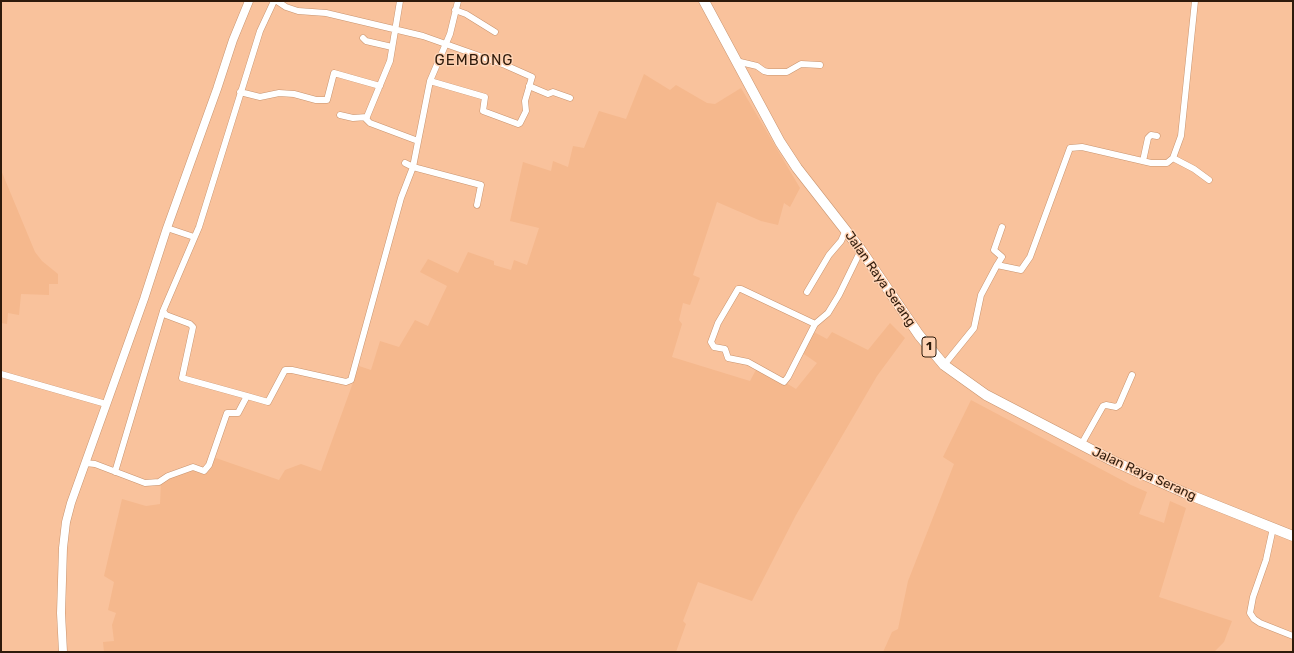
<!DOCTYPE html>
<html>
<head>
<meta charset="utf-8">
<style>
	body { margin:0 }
	#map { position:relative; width:1294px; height:653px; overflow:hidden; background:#f9c29c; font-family:Rubik,sans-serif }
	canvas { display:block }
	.frame { position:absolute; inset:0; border:2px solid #2e1a0b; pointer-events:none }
</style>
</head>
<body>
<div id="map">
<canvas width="1294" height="653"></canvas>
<div class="frame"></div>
</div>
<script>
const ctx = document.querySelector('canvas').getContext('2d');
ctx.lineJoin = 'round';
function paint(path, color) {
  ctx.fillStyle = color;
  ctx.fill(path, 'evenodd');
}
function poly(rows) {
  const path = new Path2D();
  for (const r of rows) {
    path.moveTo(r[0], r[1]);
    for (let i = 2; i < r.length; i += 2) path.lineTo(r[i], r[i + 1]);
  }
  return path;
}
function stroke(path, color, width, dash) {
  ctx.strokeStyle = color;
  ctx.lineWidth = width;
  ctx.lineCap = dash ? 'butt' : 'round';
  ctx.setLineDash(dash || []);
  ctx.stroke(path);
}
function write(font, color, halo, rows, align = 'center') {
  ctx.font = font + ' Rubik,sans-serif';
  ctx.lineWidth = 3;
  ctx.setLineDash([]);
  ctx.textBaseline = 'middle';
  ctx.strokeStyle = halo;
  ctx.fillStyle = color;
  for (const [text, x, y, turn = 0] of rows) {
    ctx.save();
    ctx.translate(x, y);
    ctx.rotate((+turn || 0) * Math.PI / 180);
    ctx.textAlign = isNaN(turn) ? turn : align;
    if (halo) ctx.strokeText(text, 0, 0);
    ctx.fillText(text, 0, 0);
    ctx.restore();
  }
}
const built = poly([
	[644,74,670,90,676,85,707,103,715,104,741,88,800,188,790,207,784,203,778,225,761,221,717,202,693,275,700,278,690,305,683,303,679,320,682,324,672,357,750,381,758,366,796,389,817,363,801,352,812,331,827,339,832,332,868,350,890,323,905,338,877,376,796,515,752,601,698,582,683,621,686,624,676,652,104,652,103,642,114,641,112,625,116,613,108,610,114,582,104,576,122,499,146,506,160,504,161,482,191,470,205,475,213,457,279,480,285,470,301,464,321,471,359,366,371,370,380,341,399,347,415,320,428,326,447,286,420,272,428,259,458,273,468,252,494,261,494,265,511,270,514,260,527,265,539,228,510,221,523,162,551,171,553,161,568,167,573,146,584,148,599,111,626,119],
	[1,170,35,252,42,261,58,274,58,284,49,284,49,295,21,294,19,315,8,313,7,324,1,323],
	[971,400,1131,485,1147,492,1139,514,1164,523,1170,501,1186,508,1159,597,1232,621,1224,642,1214,652,883,652,892,632,898,629,908,581,954,464,943,457]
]);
const minor = poly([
	[277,1,286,7,298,11,326,13,423,36,505,65,532,77,525,101,526,111,520,123,518,124,483,111,485,97,430,81],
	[400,1,390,61,366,119,370,123,418,141],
	[455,10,466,14,495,32],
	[363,38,366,41,392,47],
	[736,61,757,66,764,71,768,72,787,72,801,64,820,65],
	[529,86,548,94,553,92,570,98],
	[240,92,260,97,279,93,294,94,316,100,327,100,334,73,380,86],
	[340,115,353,118,367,117],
	[1173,158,1194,169,1209,180],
	[1143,161,1148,138,1151,135,1157,136],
	[405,163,413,167,481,185,477,205],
	[167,228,194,237],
	[997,265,1002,257,994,250,1002,227],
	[807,292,829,255,841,241,846,230],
	[815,324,788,377,784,382,748,362,728,358,725,349,714,347,711,342,718,323,738,289,741,289,815,324,828,313,839,295,861,250],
	[944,365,974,328,981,295,997,265,1021,270,1030,257,1070,148,1082,147,1151,163,1167,163,1173,158,1181,136,1195,1],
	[1,374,106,404],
	[247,396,182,378,193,327,190,324,166,315,163,311,199,227,260,31,274,1],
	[1081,445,1103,406,1106,405,1116,407,1119,405,1132,375],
	[85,463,95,464,145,483,159,482,168,476,193,467,204,471,209,465,227,413,238,413,247,396,268,402,285,370,292,370,346,382,351,380,401,198,413,167,430,81,450,34,458,1],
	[115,472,163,311],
	[1273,528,1266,560,1253,597,1250,613,1254,619,1260,623,1293,636]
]);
const tertiary = poly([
	[63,652,61,613,63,548,66,522,71,503,144,299,167,228,217,89,233,40,249,1]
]);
const trunk = poly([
	[704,1,780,142,797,168,861,250,919,335,944,365,986,395,1113,461,1185,493,1293,536]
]);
const shields = [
	[929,347,14]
];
const shieldNames = [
	["1",929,347]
];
const streetNames = [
	["Jalan Raya Serang",880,279,55],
	["Jalan Raya Serang",1144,474,24]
];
const quarterNames = [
	["GEMBONG",474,61]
];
paint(built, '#f5b88d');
stroke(minor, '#c8946f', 7);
stroke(tertiary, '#c8946f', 9);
stroke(trunk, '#c8946f', 11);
stroke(minor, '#fff', 6);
stroke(tertiary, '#fff', 8);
stroke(trunk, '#fff', 10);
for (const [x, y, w] of shields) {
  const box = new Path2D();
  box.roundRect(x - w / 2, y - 10, w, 20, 3);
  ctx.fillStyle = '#fed2b3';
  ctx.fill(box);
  stroke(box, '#2e1a0b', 1);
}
write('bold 12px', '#2e1a0b', null, shieldNames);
write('13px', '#2e1a0b', '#fed2b3', streetNames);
ctx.letterSpacing = '1px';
write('15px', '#2e1a0b', '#fed2b3', quarterNames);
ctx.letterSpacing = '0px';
</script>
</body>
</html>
